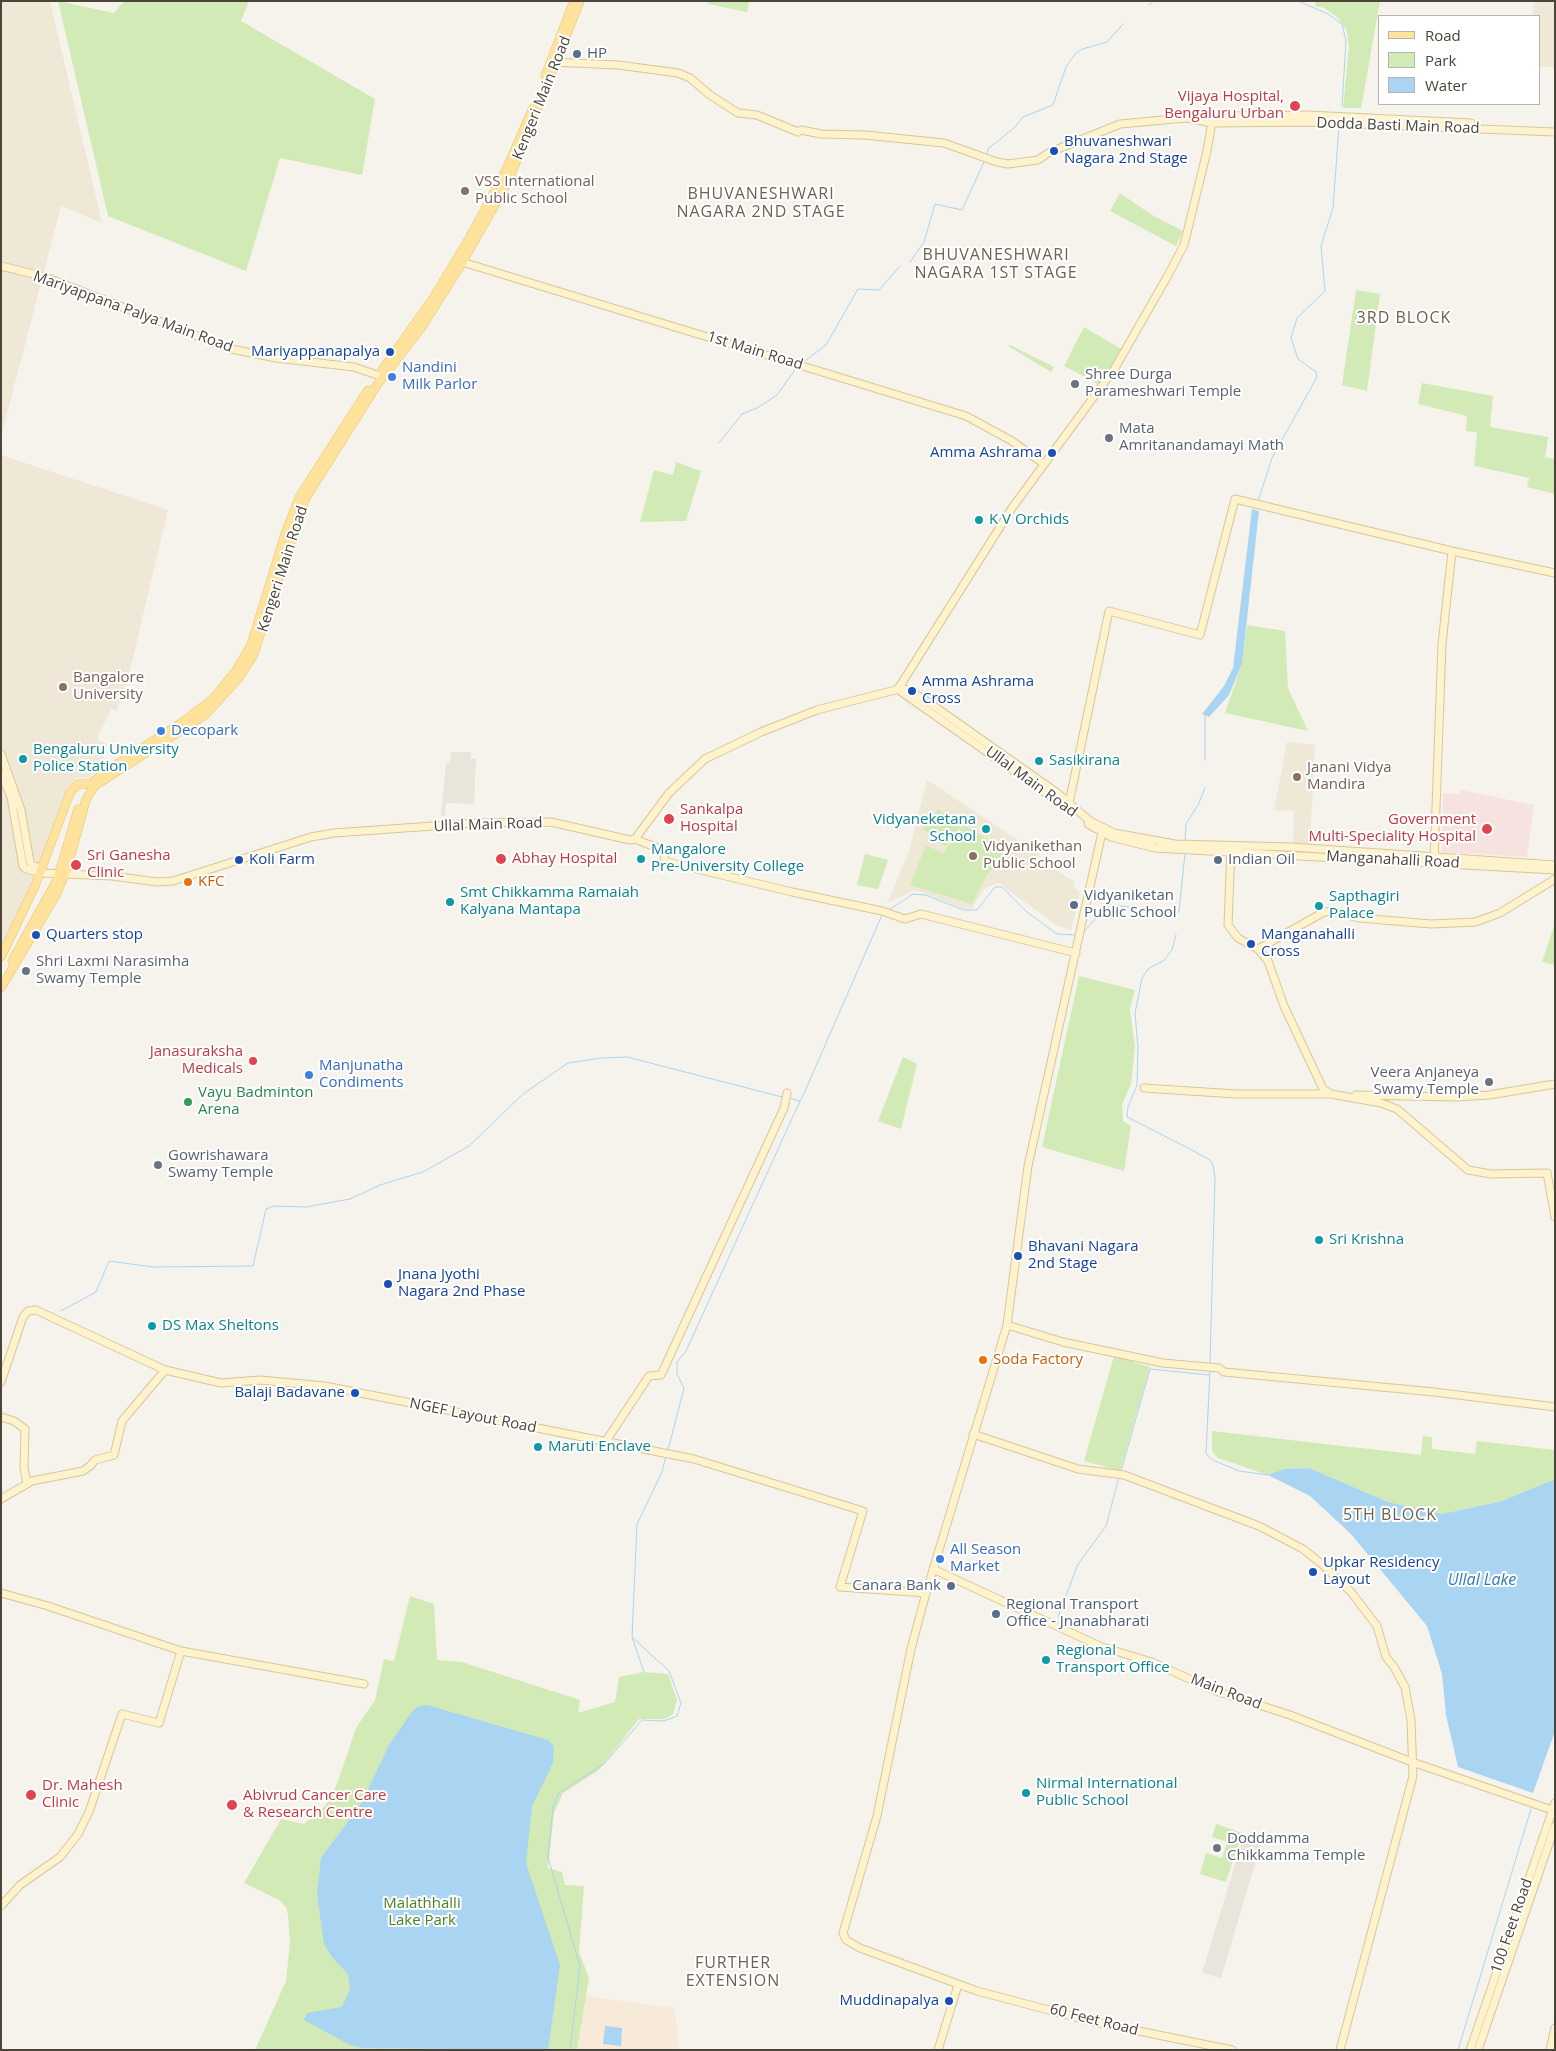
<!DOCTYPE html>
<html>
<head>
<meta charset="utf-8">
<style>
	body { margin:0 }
	#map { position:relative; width:1556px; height:2051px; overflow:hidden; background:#f6f3ec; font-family:"Open Sans",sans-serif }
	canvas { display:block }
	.frame { position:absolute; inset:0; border:2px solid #4b4439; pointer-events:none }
	.legend { position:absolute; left:1378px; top:15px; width:162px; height:90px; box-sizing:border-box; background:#fff; border:1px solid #b7b4b0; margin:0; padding:6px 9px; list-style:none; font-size:15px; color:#4b4439 }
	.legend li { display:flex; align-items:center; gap:10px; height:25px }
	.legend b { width:25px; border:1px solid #b7b4b0 }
</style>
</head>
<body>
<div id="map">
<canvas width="1556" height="2051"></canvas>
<div class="frame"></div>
<ul class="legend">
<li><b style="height:6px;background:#ffe39c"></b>Road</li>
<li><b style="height:14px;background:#d2eab5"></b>Park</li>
<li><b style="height:14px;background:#a9d4f2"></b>Water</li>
</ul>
</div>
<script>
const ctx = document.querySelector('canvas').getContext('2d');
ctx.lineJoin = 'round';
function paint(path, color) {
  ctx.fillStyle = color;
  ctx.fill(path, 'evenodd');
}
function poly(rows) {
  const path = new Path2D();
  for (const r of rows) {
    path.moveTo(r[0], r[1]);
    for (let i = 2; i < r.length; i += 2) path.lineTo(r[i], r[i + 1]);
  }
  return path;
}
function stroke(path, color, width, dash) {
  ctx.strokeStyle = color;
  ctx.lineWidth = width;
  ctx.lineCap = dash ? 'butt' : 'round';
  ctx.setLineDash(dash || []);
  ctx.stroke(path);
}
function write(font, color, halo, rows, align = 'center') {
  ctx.font = font + ' "Open Sans",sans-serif';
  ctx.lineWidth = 4;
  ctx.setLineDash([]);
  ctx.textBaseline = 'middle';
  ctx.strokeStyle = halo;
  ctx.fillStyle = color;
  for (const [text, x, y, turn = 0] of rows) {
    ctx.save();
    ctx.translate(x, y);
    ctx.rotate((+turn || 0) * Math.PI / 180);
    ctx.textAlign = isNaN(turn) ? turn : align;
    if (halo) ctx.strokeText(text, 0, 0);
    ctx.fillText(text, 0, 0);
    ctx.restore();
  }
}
const residential = poly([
	[451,752,471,752,471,759,476,759,474,804,446,803,445,816,441,816,446,763,450,763],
	[1244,1835,1262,1840,1221,1978,1202,1973]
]);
const commercial = poly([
	[586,1996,675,2008,679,2050,577,2049]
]);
const education = poly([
	[1,1,50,1,102,223,61,206,1,437],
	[1535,1,1555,1,1555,67,1540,67,1540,16,1532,16],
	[1,455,168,510,131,666,117,711,111,709,97,739,107,744,99,770,88,778,78,777,69,786,57,814,42,880,1,946],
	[1287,742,1315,745,1310,844,1293,843,1294,811,1274,810],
	[927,780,1039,854,1038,858,1075,882,1073,887,1080,892,1071,930,1056,925,999,883,985,888,972,908,965,909,915,890,887,903,909,851]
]);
const medical = poly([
	[1461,790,1534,805,1527,857,1442,852,1443,793,1460,794]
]);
const green = poly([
	[58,1,114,13,124,1,249,1,241,21,375,99,362,175,280,158,246,271,108,216],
	[708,1,749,1,747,12,708,4],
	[1315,1,1380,1,1361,108,1343,108,1349,47,1347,31,1338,18,1325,8,1315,6],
	[1120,193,1152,215,1183,231,1176,246,1110,211],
	[1356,290,1380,294,1367,391,1342,385],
	[1084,327,1123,350,1100,385,1064,366],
	[1010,345,1054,367,1051,372,1008,346],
	[1422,383,1493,396,1490,427,1548,437,1545,457,1555,459,1555,494,1527,487,1529,478,1474,466,1477,432,1466,431,1467,416,1418,404],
	[676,462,701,471,686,521,640,522,654,470,673,475],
	[1247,625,1285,631,1288,688,1308,731,1225,713,1242,664],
	[938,809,961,826,946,847,923,829],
	[964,825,1006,851,987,875,972,904,910,885,926,845,943,853],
	[865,854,888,860,878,889,857,885],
	[1555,923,1555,965,1542,962],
	[1079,976,1135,990,1130,1009,1135,1047,1131,1084,1122,1105,1123,1121,1131,1126,1124,1171,1042,1147],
	[903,1057,917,1064,901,1129,878,1121],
	[1114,1356,1150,1367,1120,1471,1084,1461],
	[1212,1431,1421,1455,1423,1436,1432,1437,1432,1449,1475,1454,1477,1441,1555,1450,1555,1479,1502,1501,1442,1514,1388,1502,1309,1468,1284,1469,1268,1475,1218,1458,1212,1451],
	[410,1596,434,1604,437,1660,462,1662,580,1700,578,1713,615,1702,619,1677,644,1672,668,1674,677,1700,673,1714,665,1719,639,1719,599,1770,563,1793,554,1813,548,1868,562,1872,565,1885,584,1886,579,1952,589,1978,577,2050,255,2050,286,1981,290,1942,288,1915,286,1907,279,1900,244,1883,281,1819,304,1824,325,1806,337,1784,356,1728,375,1700,384,1659,394,1661],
	[1216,1824,1242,1833,1226,1882,1200,1874,1206,1853,1222,1858,1227,1842,1212,1837]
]);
const water = poly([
	[1252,509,1259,511,1242,664,1229,695,1209,717,1202,714,1224,686,1233,668],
	[1309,1468,1388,1502,1442,1514,1502,1501,1555,1479,1555,1731,1533,1793,1458,1767,1446,1715,1442,1674,1427,1626,1351,1534,1310,1496,1268,1475,1284,1469],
	[427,1705,548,1740,554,1746,553,1763,532,1806,526,1863,560,1965,548,2050,363,2048,350,2045,304,2020,307,2013,342,2007,350,1989,348,1974,332,1957,324,1944,317,1894,321,1858,361,1804,389,1745,411,1713,417,1707],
	[605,2026,622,2028,621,2046,603,2044]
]);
const stream = poly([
	[1298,1,1328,14,1342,24,1346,41,1342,106],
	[1149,5,1154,1],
	[986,155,989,148,1014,128,1023,117,1053,105,1066,67,1075,54,1082,49,1107,42,1123,24],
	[910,262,924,242,935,204,962,210,984,162],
	[802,363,826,345,858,289,879,290,900,266],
	[719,443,742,414,757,408,777,395,797,367],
	[1258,501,1272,458,1317,377,1316,372,1298,359,1291,338,1297,318,1325,291,1321,246,1333,208,1339,127],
	[1205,716,1205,760],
	[1185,842,1186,824,1198,805,1205,788],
	[889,910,913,894,925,895,964,910,977,910,995,887,1002,887,1028,913,1057,934,1075,935],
	[1082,934,1108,904,1166,913,1179,912,1185,853],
	[1176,935,1172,950,1163,961,1149,968,1142,978,1135,1013,1138,1047,1137,1085,1128,1107,1127,1117,1190,1149,1210,1160,1213,1165,1215,1178,1210,1363],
	[789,1098,800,1101,802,1098,882,915],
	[61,1311,96,1292,109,1261,153,1267,253,1266,266,1209,274,1206,306,1207,350,1199,380,1185,423,1172,469,1146,523,1094,568,1063,601,1058,627,1057,782,1097],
	[1210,1370,1206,1454,1213,1460,1239,1471,1268,1475],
	[668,1450,684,1388,677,1374,677,1362,686,1351,800,1101],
	[1121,1471,1150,1369,1209,1375],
	[1058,1617,1078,1564,1106,1526,1119,1477],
	[644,1672,632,1637,637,1524,662,1472,666,1456],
	[570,2050,580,1966,548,1857,553,1807,559,1793,604,1764,642,1720,664,1721,677,1716,681,1703,669,1671,633,1638],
	[1458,2050,1531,1809]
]);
const secondary = poly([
	[551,62,618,65,678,73,690,78,710,95,738,113,757,115,798,132,801,130,821,134,865,135,944,143,997,162,1008,164,1038,160,1048,153,1120,124,1174,119,1188,118,1212,123,1307,122,1555,132],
	[459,261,966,416,1012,441,1044,464],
	[1,266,42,276,231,349,276,358,354,367,383,377],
	[1452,551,1555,573],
	[898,689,1012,508,1115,368,1167,277,1184,245,1207,151,1213,116,1308,115,1471,123],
	[900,691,1071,811],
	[1,754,21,810,30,862,33,866,42,868],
	[1,773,11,797,23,866,26,869,42,873,112,876,157,882,173,881,311,837,334,833,475,823,551,822,630,840,635,839,669,793,705,759,761,732,817,710,903,688,924,699,1056,792,1090,821,1114,833,1175,844,1291,847,1555,865],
	[1068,808,1109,611,1200,635,1235,499,1452,551,1442,644,1434,862],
	[1088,824,1111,837,1155,848,1555,870],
	[1103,828,1028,1166,1007,1325,926,1593,911,1649,877,1816,843,1933,846,1940,860,1948,977,1991,1094,2022,1232,2050],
	[635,839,665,851,664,861,792,892,882,911,905,919,921,914,1076,953],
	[1231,847,1228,925,1238,938,1258,949,1268,961,1284,1006,1323,1089,1331,1094,1381,1103,1397,1109,1468,1170,1491,1174,1547,1173,1555,1217],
	[1258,949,1324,912,1332,911,1359,918,1431,924,1475,922,1500,913,1555,879],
	[1144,1088,1236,1094,1330,1094],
	[1356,1095,1457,1097,1489,1095,1555,1084],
	[1007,1325,1063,1342,1163,1363,1219,1368,1224,1372,1434,1392,1555,1407],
	[1,1382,23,1317,28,1311,36,1310,165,1370,221,1383,260,1380,325,1386,694,1459,863,1511,840,1587,926,1593],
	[1,1417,14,1421,25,1429,24,1468,27,1483],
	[973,1434,1078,1469,1124,1475,1259,1526,1303,1549,1323,1565,1351,1592,1377,1626,1386,1657,1394,1667,1405,1687,1411,1720,1413,1776,1340,2050],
	[606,1441,649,1376,661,1375,784,1108,787,1093],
	[1,1499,32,1481,83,1471,90,1466,95,1460,114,1455,122,1421,165,1370],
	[933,1569,1102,1647,1152,1662,1216,1691,1290,1715,1412,1762,1555,1811],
	[1,1593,48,1606,181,1651,364,1684],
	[1,1906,20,1885,60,1857,78,1834,89,1812,122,1714,159,1723,181,1651],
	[938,2050,958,1985],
	[1470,2050,1555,1803],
	[1478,2050,1555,1826],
	[1550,2050,1555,2028]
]);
const primary = poly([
	[545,76,574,1],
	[382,370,434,297,470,237,506,170,533,108],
	[93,782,108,770,181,723,214,698,237,669,251,645,285,534,300,496,368,390],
	[1,957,35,886,70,793,78,784,91,784,94,787],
	[12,961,57,880,78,809],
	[1,988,56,895,67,869,86,800,91,791,96,785,205,715,238,679,253,656,305,499,377,385,421,328,459,268,508,182,580,1]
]);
const markers = [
	[577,54,5,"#5c6f8a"],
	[1295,106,6,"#e0444e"],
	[1054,151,5,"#1a4fb4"],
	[465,191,5,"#8d6e63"],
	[390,352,5,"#1a4fb4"],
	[392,377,5,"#3f7fe0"],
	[1075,384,5,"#6b7280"],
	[1109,438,5,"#6b7280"],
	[1052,453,5,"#1a4fb4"],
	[979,520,5,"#0f9aa8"],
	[63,687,5,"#8d6e63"],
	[912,691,5,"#1a4fb4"],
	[161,731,5,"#3f7fe0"],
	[23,759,5,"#0f9aa8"],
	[1039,761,5,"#0f9aa8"],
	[1297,777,5,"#8d6e63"],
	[669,819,6,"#e0444e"],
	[986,829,5,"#0f9aa8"],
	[1487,829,6,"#e0444e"],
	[973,856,5,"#8d6e63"],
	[501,859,6,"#e0444e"],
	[641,859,5,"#0f9aa8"],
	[239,860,5,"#1a4fb4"],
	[1218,860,5,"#5c6f8a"],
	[76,865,6,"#e0444e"],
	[188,882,5,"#e8710a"],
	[450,902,5,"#0f9aa8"],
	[1074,905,5,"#5c6f8a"],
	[1319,906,5,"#0f9aa8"],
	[36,935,5,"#1a4fb4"],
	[1251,944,5,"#1a4fb4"],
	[26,971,5,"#6b7280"],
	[253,1061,5,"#e0444e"],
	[309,1075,5,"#3f7fe0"],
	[1489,1082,5,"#6b7280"],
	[188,1102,5,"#2e9e5b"],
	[158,1165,5,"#6b7280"],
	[1319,1240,5,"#0f9aa8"],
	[1018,1256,5,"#1a4fb4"],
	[388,1284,5,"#1a4fb4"],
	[152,1326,5,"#0f9aa8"],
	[983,1360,5,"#e8710a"],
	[355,1393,5,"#1a4fb4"],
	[538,1447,5,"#0f9aa8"],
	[940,1559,5,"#3f7fe0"],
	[1313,1572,5,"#1a4fb4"],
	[951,1586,5,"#5c6f8a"],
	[996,1614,5,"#5c6f8a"],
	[1046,1660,5,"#0f9aa8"],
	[1026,1793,5,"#0f9aa8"],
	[31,1795,6,"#e0444e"],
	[232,1805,6,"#e0444e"],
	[1217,1848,5,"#6b7280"],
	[949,2001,5,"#1a4fb4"]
];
const serviceNames = [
	["HP",587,54],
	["Indian Oil",1228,860],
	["Vidyaniketan",1084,896],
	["Public School",1084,913],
	["Canara Bank",941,1586,"right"],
	["Regional Transport",1006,1605],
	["Office - Jnanabharati",1006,1622]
];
const healthNames = [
	["Vijaya Hospital,",1284,97,"right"],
	["Bengaluru Urban",1284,114,"right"],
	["Sankalpa",680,810],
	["Hospital",680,827],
	["Government",1476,820,"right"],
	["Multi-Speciality Hospital",1476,837,"right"],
	["Sri Ganesha",87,856],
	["Clinic",87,873],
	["Abhay Hospital",512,859],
	["Janasuraksha",243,1052,"right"],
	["Medicals",243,1069,"right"],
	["Dr. Mahesh",42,1786],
	["Clinic",42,1803],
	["Abivrud Cancer Care",243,1796],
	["& Research Centre",243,1813]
];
const streetNames = [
	["Kengeri Main Road",542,98,-68],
	["Dodda Basti Main Road",1398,126,2],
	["Mariyappana Palya Main Road",133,312,20],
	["1st Main Road",755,351,17],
	["Kengeri Main Road",283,569,-72],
	["Ullal Main Road",1031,782,36],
	["Ullal Main Road",488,825,-2],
	["Manganahalli Road",1393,860,3],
	["NGEF Layout Road",473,1416,11],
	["Main Road",1226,1692,21],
	["100 Feet Road",1512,1926,-71],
	["60 Feet Road",1094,2020,14]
];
const transitNames = [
	["Bhuvaneshwari",1064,142],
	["Nagara 2nd Stage",1064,159],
	["Mariyappanapalya",380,352,"right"],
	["Amma Ashrama",1042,453,"right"],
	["Amma Ashrama",922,682],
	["Cross",922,699],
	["Koli Farm",249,860],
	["Quarters stop",46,935],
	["Manganahalli",1261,935],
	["Cross",1261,952],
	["Bhavani Nagara",1028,1247],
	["2nd Stage",1028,1264],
	["Jnana Jyothi",398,1275],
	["Nagara 2nd Phase",398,1292],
	["Balaji Badavane",345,1393,"right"],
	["Upkar Residency",1323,1563],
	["Layout",1323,1580],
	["Muddinapalya",939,2001,"right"]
];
const educationNames = [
	["VSS International",475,182],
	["Public School",475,199],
	["Bangalore",73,678],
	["University",73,695],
	["Janani Vidya",1307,768],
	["Mandira",1307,785],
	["Vidyanikethan",983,847],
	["Public School",983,864]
];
const shopNames = [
	["Nandini",402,368],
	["Milk Parlor",402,385],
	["Decopark",171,731],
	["Manjunatha",319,1066],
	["Condiments",319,1083],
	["All Season",950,1550],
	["Market",950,1567]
];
const worshipNames = [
	["Shree Durga",1085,375],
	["Parameshwari Temple",1085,392],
	["Mata",1119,429],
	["Amritanandamayi Math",1119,446],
	["Shri Laxmi Narasimha",36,962],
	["Swamy Temple",36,979],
	["Veera Anjaneya",1479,1073,"right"],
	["Swamy Temple",1479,1090,"right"],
	["Gowrishawara",168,1156],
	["Swamy Temple",168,1173],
	["Doddamma",1227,1839],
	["Chikkamma Temple",1227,1856]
];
const cultureNames = [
	["K V Orchids",989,520],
	["Bengaluru University",33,750],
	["Police Station",33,767],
	["Sasikirana",1049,761],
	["Vidyaneketana",976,820,"right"],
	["School",976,837,"right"],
	["Mangalore",651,850],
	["Pre-University College",651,867],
	["Smt Chikkamma Ramaiah",460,893],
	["Kalyana Mantapa",460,910],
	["Sapthagiri",1329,897],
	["Palace",1329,914],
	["Sri Krishna",1329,1240],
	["DS Max Sheltons",162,1326],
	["Maruti Enclave",548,1447],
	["Regional",1056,1651],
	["Transport Office",1056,1668],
	["Nirmal International",1036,1784],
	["Public School",1036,1801]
];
const foodNames = [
	["KFC",198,882],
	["Soda Factory",993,1360]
];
const leisureNames = [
	["Vayu Badminton",198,1093],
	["Arena",198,1110]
];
const parkNames = [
	["Malathhalli",422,1904],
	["Lake Park",422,1921]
];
const neighbourhoodNames = [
	["BHUVANESHWARI",761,194],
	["NAGARA 2ND STAGE",761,212],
	["BHUVANESHWARI",996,255],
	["NAGARA 1ST STAGE",996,273],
	["3RD BLOCK",1404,318],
	["5TH BLOCK",1390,1515],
	["FURTHER",733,1963],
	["EXTENSION",733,1981]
];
const waterNames = [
	["Ullal Lake",1482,1580]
];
paint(residential, '#eae5da');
paint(commercial, '#f7ead8');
paint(education, '#efe8d6');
paint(medical, '#f6e3e0');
paint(green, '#d2eab5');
paint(water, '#a9d4f2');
stroke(stream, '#a9d4f2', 1);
stroke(secondary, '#d6c79b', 9);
stroke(primary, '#e6c16a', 9);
stroke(secondary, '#fff3cd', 7);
stroke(primary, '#ffe39c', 8);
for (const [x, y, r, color] of markers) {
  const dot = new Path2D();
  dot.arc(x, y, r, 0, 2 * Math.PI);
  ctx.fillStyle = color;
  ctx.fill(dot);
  stroke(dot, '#fff', 2);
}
write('15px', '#4e5e75', '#fff', serviceNames, 'left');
write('15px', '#be3a42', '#fff', healthNames, 'left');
write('15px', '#4b4439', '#fff', streetNames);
write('15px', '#164399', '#fff', transitNames, 'left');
write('15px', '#785e54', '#fff', educationNames, 'left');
write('15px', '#366cbe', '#fff', shopNames, 'left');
write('15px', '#5b616d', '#fff', worshipNames, 'left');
write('15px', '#0d838f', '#fff', cultureNames, 'left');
write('15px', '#c56008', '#fff', foodNames, 'left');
write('15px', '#27864d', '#fff', leisureNames, 'left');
write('15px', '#4a7f2a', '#fff', parkNames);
ctx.letterSpacing = '1px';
write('16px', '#6e6250', '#fff', neighbourhoodNames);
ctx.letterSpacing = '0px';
write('italic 16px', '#2e7ab2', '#fff', waterNames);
</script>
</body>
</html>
